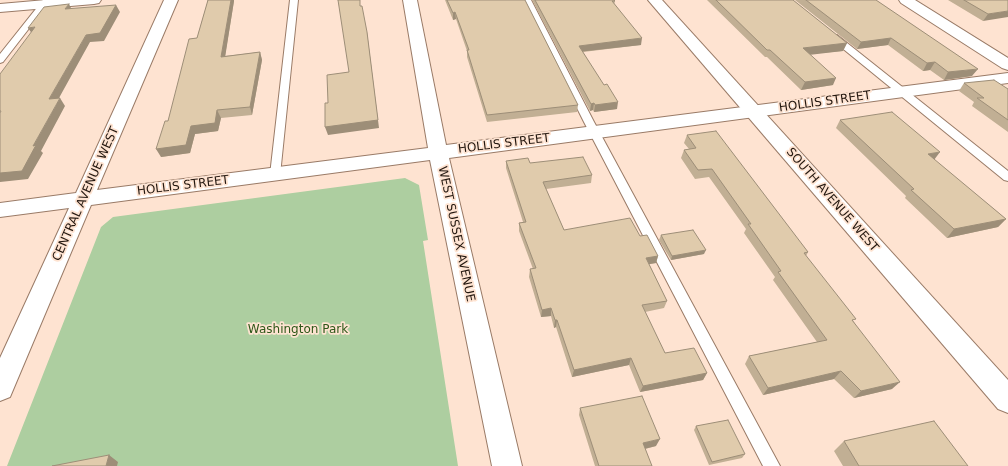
<!DOCTYPE html>
<html>
<head>
<meta charset="utf-8">
<style>
	body { margin:0 }
	canvas { display:block; background:#fee3d1 }
</style>
</head>
<body>
<canvas width="1008" height="466"></canvas>
<script>
const ctx = document.querySelector('canvas').getContext('2d');
ctx.lineJoin = 'round';
function paint(path, color) {
  ctx.fillStyle = color;
  ctx.fill(path, 'evenodd');
}
function poly(rows) {
  const path = new Path2D();
  for (const r of rows) {
    path.moveTo(r[0], r[1]);
    for (let i = 2; i < r.length; i += 2) path.lineTo(r[i], r[i + 1]);
  }
  return path;
}
function stroke(path, color, width, dash) {
  ctx.strokeStyle = color;
  ctx.lineWidth = width;
  ctx.lineCap = dash ? 'butt' : 'round';
  ctx.setLineDash(dash || []);
  ctx.stroke(path);
}
function write(font, color, halo, rows, align = 'center') {
  ctx.font = font + ' "DejaVu Sans",sans-serif';
  ctx.lineWidth = 3.5;
  ctx.setLineDash([]);
  ctx.textBaseline = 'middle';
  ctx.strokeStyle = halo;
  ctx.fillStyle = color;
  for (const [text, x, y, turn = 0] of rows) {
    ctx.save();
    ctx.translate(x, y);
    ctx.rotate((+turn || 0) * Math.PI / 180);
    ctx.textAlign = isNaN(turn) ? turn : align;
    if (halo) ctx.strokeText(text, 0, 0);
    ctx.fillText(text, 0, 0);
    ctx.restore();
  }
}
const green = poly([
	[405,178,419,185,428,240,423,241,458,466,7,466,101,227,113,217]
]);
const service = poly([
	[43,0,51,0,3,62,0,63,0,54,43,0],
	[290,0,298,0,280,175,279,178,275,179,271,178,270,175,290,0],
	[523,0,531,0,594,122,780,466,763,466,584,122,523,0],
	[831,35,837,35,1008,171,1008,181,1004,180,831,39,831,35]
]);
const minor = poly([
	[46,0,101,0,99,3,94,4,0,12,0,4,46,0],
	[164,0,178,0,97,190,428,148,403,0,417,0,446,145,1008,73,1008,83,449,158,522,466,492,466,430,160,91,205,10,397,0,401,0,358,69,208,0,217,0,203,76,193,164,0],
	[899,0,915,0,1008,58,1008,70,1002,68,901,3,899,0]
]);
const tertiary = poly([
	[648,0,662,0,1008,380,1008,413,998,409,648,0]
]);
const wall = poly([
	[208,0,234,0,234,1,225,56,260,52,262,60,252,115,221,118,218,131,195,134,190,153,161,157,168,121,197,38],
	[445,0,525,0,578,105,577,112,487,122,467,57,467,51,456,19,453,20],
	[532,0,614,0,615,1,614,5,641,45,583,52,617,109,594,112,593,110,590,111],
	[707,0,793,0,847,43,843,51,810,54,833,85,801,90,767,57,765,57],
	[795,0,876,0,972,76,944,80,930,70,923,71,888,45,857,49],
	[948,0,1008,0,983,21],
	[964,83,1008,89,1008,132,972,106,974,102,959,91],
	[840,120,934,160,1006,219,998,227,947,238,905,198,906,196,836,128],
	[687,135,808,252,806,256,854,322,892,389,854,398,834,379,763,395,745,364,749,356,817,342,773,280,775,277,744,233,746,229,709,177,695,179,681,158,684,150,689,149,684,143],
	[506,161,530,163,592,175,591,183,546,189,564,230,640,236,658,256,656,263,649,264,667,301,664,308,645,312,665,353,707,373,703,380,640,392,629,365,572,377,556,327,554,328,551,316,541,317,529,277,530,269,533,269,519,231,519,223,523,222,506,168],
	[661,235,704,254,671,260,659,240],
	[580,408,656,446,645,449,652,466,595,466,579,415],
	[696,426,745,454,742,458,709,465,694,430],
	[844,441,968,466,843,466,834,451]
]);
const shadedWall = poly([
	[231,0,234,0,234,1,224,64,221,57],
	[69,4,73,12,65,9],
	[116,5,120,12,104,41,90,42,54,107,49,99,86,35],
	[1008,11,1008,17,983,21,988,14],
	[455,12,456,19,453,20,453,13],
	[35,27,33,35,28,28],
	[367,32,379,128,328,135,325,127],
	[642,38,641,45,578,52,579,46],
	[891,38,888,45,857,49,861,42],
	[847,43,843,51,800,56,803,48],
	[260,52,262,60,252,115,250,107],
	[935,62,930,70,923,71,927,63],
	[978,69,972,76,944,80,948,72],
	[836,78,833,85,801,90,805,82],
	[60,98,65,106,41,151,43,153,28,179,0,182,0,173,33,146],
	[618,102,617,109,594,112,595,105],
	[594,103,593,110,590,111,591,104],
	[217,110,221,118,218,131,195,134,190,153,161,157,156,149,191,126],
	[940,152,934,160,928,154],
	[1006,219,998,227,947,238,954,229],
	[706,250,704,254,671,260,672,256],
	[658,256,656,263,644,265,646,258],
	[551,308,551,316,541,317,542,310],
	[555,320,557,320,556,327,554,328],
	[631,358,629,365,572,377,574,370],
	[841,371,834,379,763,395,768,388],
	[707,373,703,380,640,392,643,386],
	[900,382,892,389,854,398,861,391],
	[660,439,656,446,640,450,643,443],
	[109,455,118,462,117,466,106,466]
]);
const building = poly([
	[208,0,231,0,221,57,260,52,250,107,217,110,215,123,191,126,186,145,156,149,165,121,168,121,189,39,197,38,208,0],
	[338,0,360,0,360,6,362,6,367,32,378,120,325,127,325,103,328,103,327,75,349,72,338,0],
	[447,0,525,0,578,105,487,115,467,50,469,50,455,12,453,13,447,0],
	[535,0,614,0,615,1,612,1,642,38,579,46,604,85,607,84,618,102,595,105,594,103,591,104,535,0],
	[716,0,793,0,847,43,803,48,836,78,805,82,770,50,767,50,716,0],
	[806,0,876,0,978,69,948,72,935,62,927,63,891,38,861,42,806,0],
	[964,0,1008,0,1008,11,988,14,964,0],
	[69,4,65,9,116,5,100,33,86,35,49,99,60,98,33,146,36,145,22,171,0,173,0,113,1,111,0,111,0,74,35,27,28,28,44,7,69,4],
	[994,80,1008,89,1008,120,977,98,984,98,964,83,994,80],
	[892,112,940,152,928,154,1006,219,954,229,911,190,914,189,840,120,892,112],
	[716,131,808,252,804,253,856,319,852,320,900,382,861,391,841,371,768,388,749,356,827,340,778,272,781,271,748,224,751,224,712,169,698,170,684,150,696,148,687,135,716,131],
	[583,157,592,175,543,182,564,230,630,218,640,236,647,235,658,256,646,258,667,301,642,305,665,353,694,348,707,373,643,386,631,358,574,370,557,320,555,320,551,308,542,310,530,269,536,268,519,223,526,222,506,161,528,158,530,163,583,157],
	[693,230,706,250,672,256,661,235,693,230],
	[642,396,660,439,643,443,652,466,599,466,580,408,642,396],
	[728,420,745,454,712,462,696,426,728,420],
	[934,421,968,466,859,466,844,441,934,421],
	[109,455,106,466,52,466,109,455]
]);
const streetNames = [
	["HOLLIS STREET",825,102,-8],
	["HOLLIS STREET",504,144,-7],
	["HOLLIS STREET",183,186,-7],
	["CENTRAL AVENUE WEST",86,194,-66],
	["SOUTH AVENUE WEST",832,200,49],
	["WEST SUSSEX AVENUE",456,234,78]
];
const parkNames = [
	["Washington Park",298,330]
];
paint(green, '#adcea0');
stroke(service, '#9a7b67', 2);
stroke(minor, '#9a7b67', 2);
stroke(tertiary, '#9a7b67', 2);
paint(service, '#fff');
paint(minor, '#fff');
paint(tertiary, '#fff');
paint(wall, '#c1af94');
paint(shadedWall, '#9d8e78');
paint(building, '#e0cbac');
stroke(building, '#9d8e78', 1);
write('12px', '#23170f', '#fee3d1', streetNames);
write('12px', '#2d5718', '#fee3d1', parkNames);
</script>
</body>
</html>
